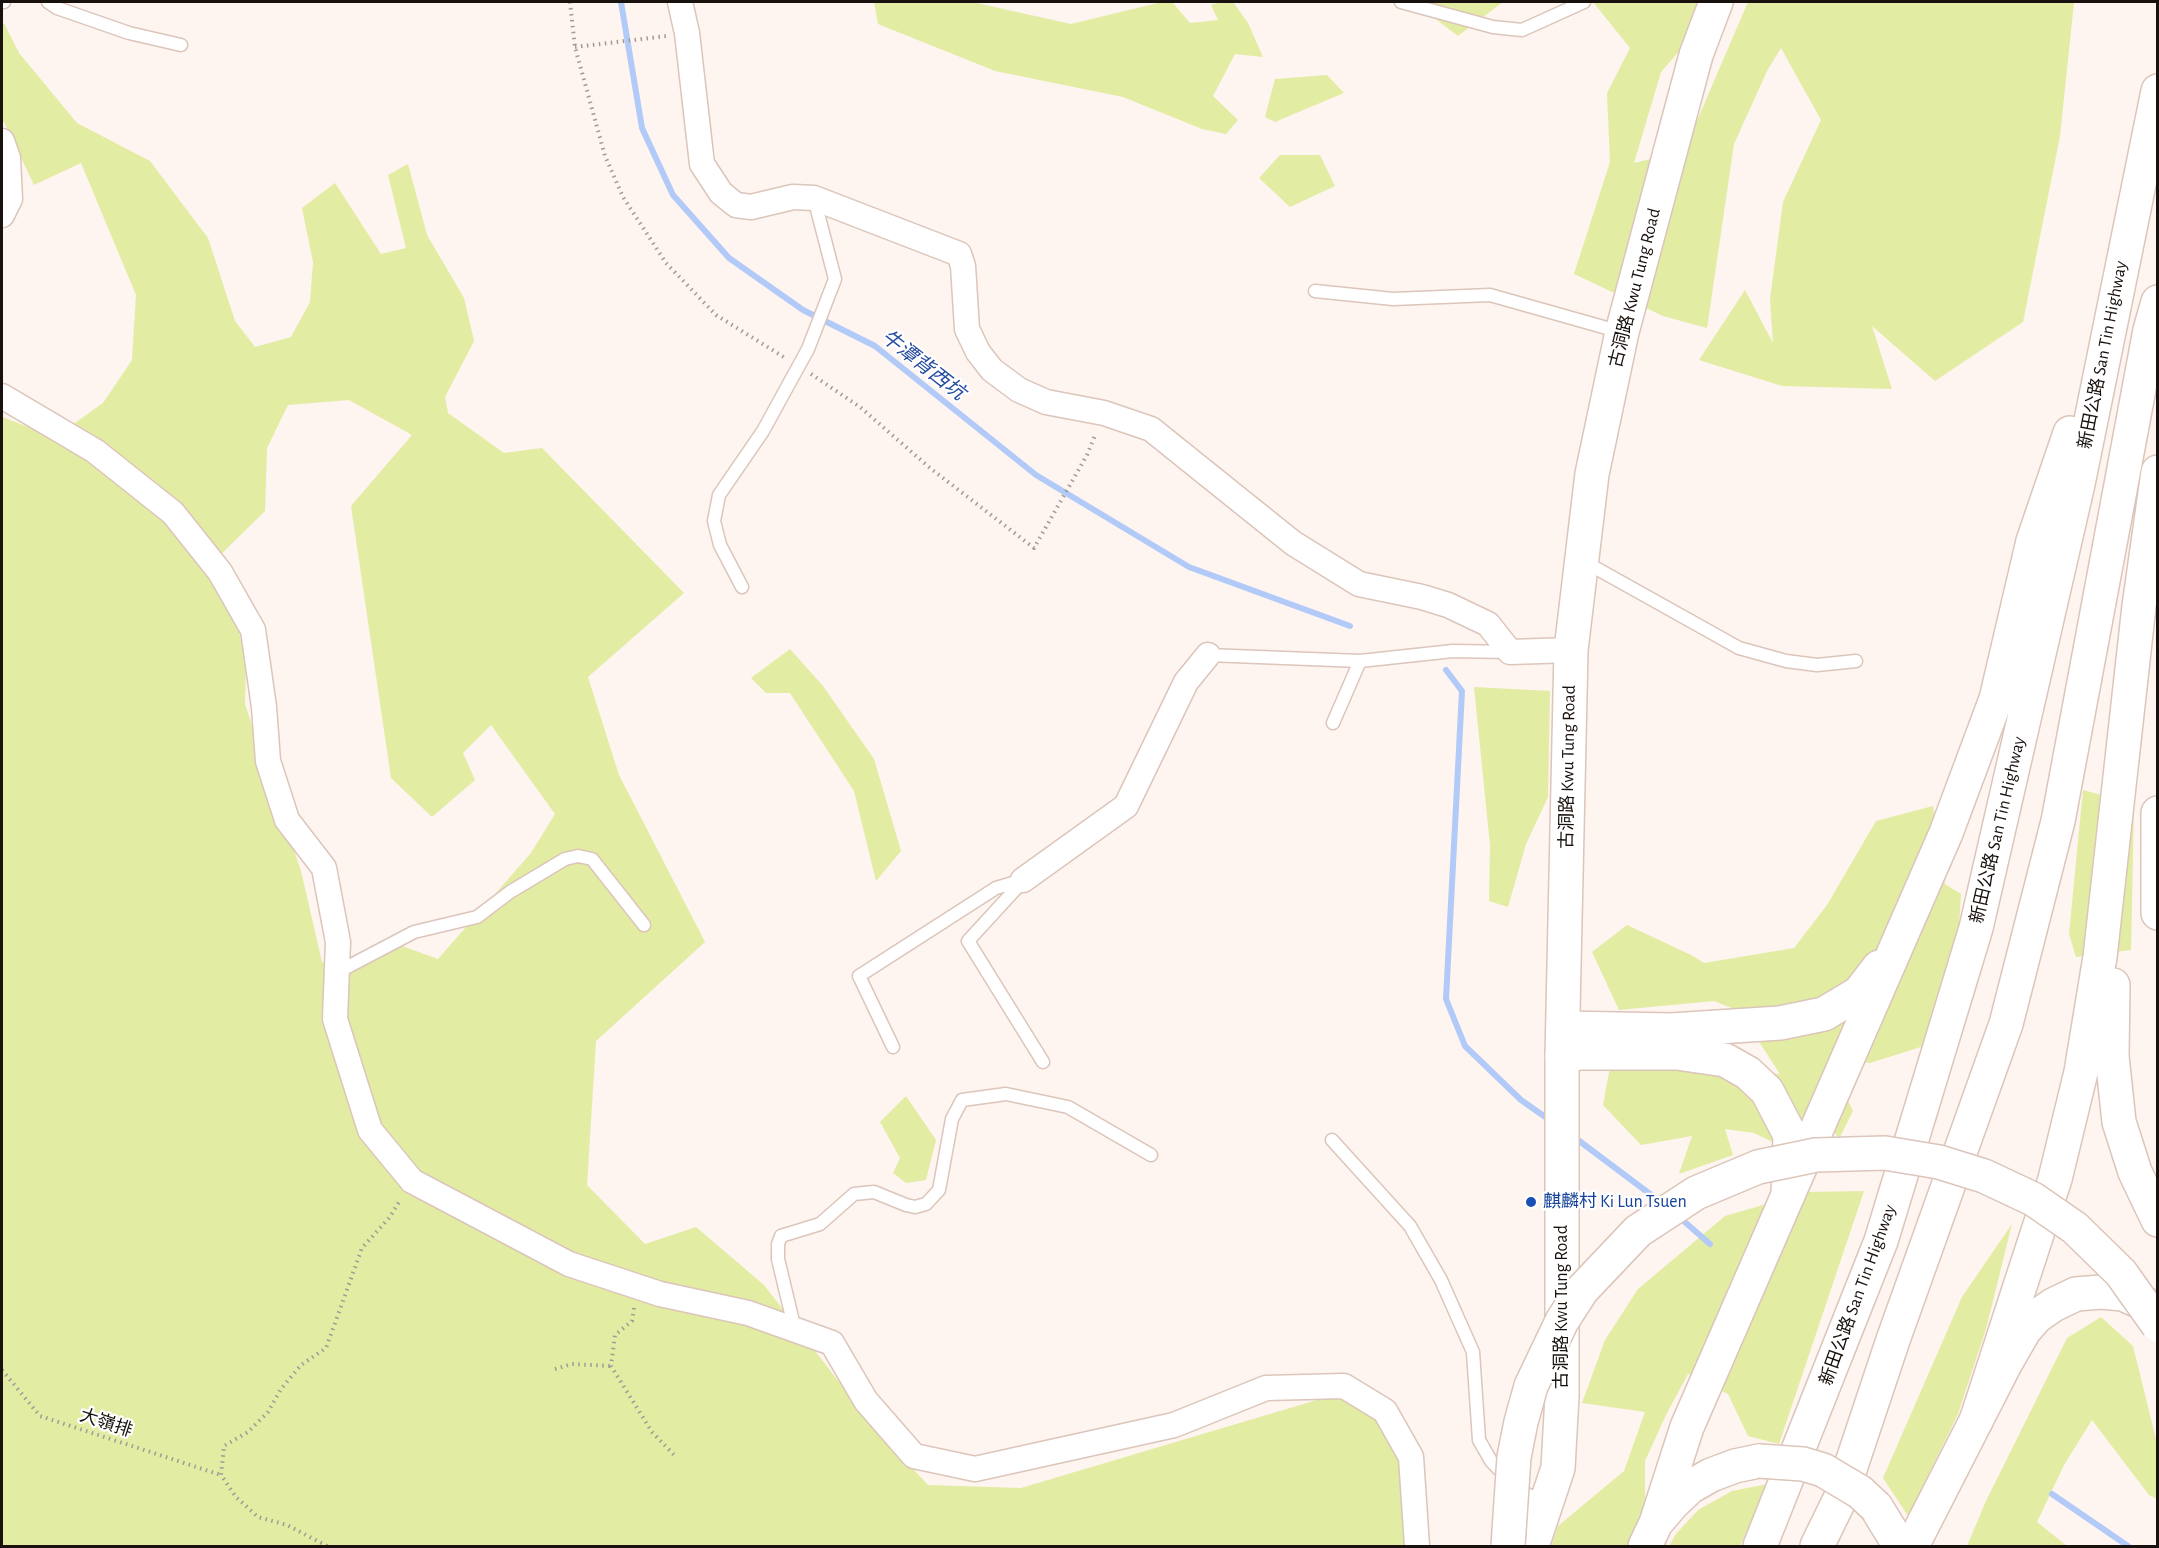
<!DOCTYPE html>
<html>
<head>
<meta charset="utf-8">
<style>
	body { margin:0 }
	#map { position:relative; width:2159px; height:1548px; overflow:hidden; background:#fef4f0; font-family:"Alegreya Sans",sans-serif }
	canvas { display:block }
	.frame { position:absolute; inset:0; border:3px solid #19110d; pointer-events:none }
</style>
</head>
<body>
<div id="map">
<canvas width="2159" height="1548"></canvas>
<div class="frame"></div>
</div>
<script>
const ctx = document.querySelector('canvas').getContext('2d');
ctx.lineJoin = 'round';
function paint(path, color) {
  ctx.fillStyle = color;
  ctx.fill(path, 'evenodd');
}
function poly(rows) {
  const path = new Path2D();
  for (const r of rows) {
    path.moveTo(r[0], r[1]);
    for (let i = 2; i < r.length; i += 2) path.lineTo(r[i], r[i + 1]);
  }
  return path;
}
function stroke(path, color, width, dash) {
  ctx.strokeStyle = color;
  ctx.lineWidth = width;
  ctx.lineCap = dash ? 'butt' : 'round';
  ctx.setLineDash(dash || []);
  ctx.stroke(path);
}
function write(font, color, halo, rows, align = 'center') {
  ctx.font = font + ' "Alegreya Sans","Noto Sans SC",sans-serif';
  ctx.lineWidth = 4.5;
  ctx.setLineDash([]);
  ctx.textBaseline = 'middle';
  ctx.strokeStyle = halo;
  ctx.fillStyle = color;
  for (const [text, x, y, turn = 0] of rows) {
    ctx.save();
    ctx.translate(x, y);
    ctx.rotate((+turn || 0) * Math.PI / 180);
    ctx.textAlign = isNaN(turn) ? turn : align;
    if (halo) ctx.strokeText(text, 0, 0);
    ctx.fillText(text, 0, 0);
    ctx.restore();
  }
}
const green = poly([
	[874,2,972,2,1071,24,1162,2,1172,2,1190,23,1218,20,1211,5,1221,2,1233,2,1248,23,1263,57,1235,54,1213,96,1238,120,1226,134,1202,129,1123,97,995,71,878,24],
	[1413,2,1503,2,1458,36],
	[1593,2,1722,2,1661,72,1634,163,1684,151,1748,2,2074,2,2060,136,2023,322,1935,381,1872,326,1892,389,1782,386,1699,360,1745,290,1773,343,1770,299,1783,202,1821,120,1781,48,1767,71,1734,144,1707,328,1663,316,1574,274,1610,162,1607,93,1630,48],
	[4,23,19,53,77,123,150,161,208,238,235,321,255,347,291,337,310,302,313,262,302,208,335,183,381,254,406,248,388,175,408,164,427,235,464,298,474,341,445,397,448,413,504,453,542,448,684,593,588,677,619,775,705,942,596,1041,587,1185,645,1244,696,1227,764,1285,874,1427,928,1485,1021,1488,1327,1397,1378,1403,1420,1505,1424,1546,2,1546,2,417,55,437,103,403,132,360,136,295,81,163,34,185,2,118,2,25],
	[349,400,412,435,351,506,391,778,432,817,475,780,463,753,491,725,555,814,531,853,438,959,402,946,349,971,322,962,301,871,245,704,246,662,235,615,207,568,265,511,267,448,288,405],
	[1327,75,1344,93,1275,122,1265,117,1275,79],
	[1280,155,1320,155,1335,186,1290,207,1259,178],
	[790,649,823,686,874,759,901,851,876,881,854,791,790,693,766,693,751,678],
	[1474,687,1550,691,1548,797,1526,844,1508,907,1489,901,1490,845],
	[2083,790,2134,804,2131,950,2076,957,2069,934],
	[1933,806,1945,884,1961,894,1958,946,1927,1045,1870,1063,1828,1058,1853,1111,1839,1139,1812,1100,1805,1117,1777,1144,1754,1133,1725,1129,1733,1155,1679,1174,1692,1136,1641,1145,1603,1105,1610,1067,1693,1068,1780,1074,1739,1011,1714,1001,1619,1010,1592,952,1627,925,1691,955,1704,963,1794,948,1827,905,1876,821],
	[906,1096,936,1140,926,1180,906,1183,893,1173,900,1158,880,1122],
	[1864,1191,1779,1444,1748,1436,1728,1394,1688,1374,1666,1415,1645,1461,1645,1510,1629,1546,1551,1546,1558,1526,1624,1471,1645,1412,1582,1403,1605,1340,1638,1289,1725,1216,1808,1192],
	[2012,1224,1986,1329,1958,1414,1908,1516,1883,1478,1962,1297],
	[2101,1317,2133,1346,2157,1443,2157,1499,2149,1495,2092,1420,2064,1465,2037,1522,2067,1546,1967,1546,1986,1501,2067,1338],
	[1768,1484,1740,1546,1669,1546,1676,1534,1698,1510,1732,1491]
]);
const stream = poly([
	[621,2,642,128,673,195,729,258,803,310,875,346,1036,475,1189,567,1350,626],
	[1446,670,1462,691,1446,999,1465,1046,1521,1100,1551,1121],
	[1574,1137,1662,1203],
	[1679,1217,1710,1244],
	[2052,1494,2128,1546]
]);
const path = poly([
	[570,2,575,47,605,156,623,197,666,263,716,315,787,359],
	[575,47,667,36],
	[811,374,860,407,930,468,1034,548,1087,455,1096,433],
	[634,1308,632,1321,615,1335,611,1366,652,1432,675,1456],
	[555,1369,572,1364,611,1366],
	[2,1370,40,1416,221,1475],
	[327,1546,287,1525,258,1517,236,1497,221,1475,224,1446,248,1432,268,1412,281,1389,301,1365,326,1348,362,1248,389,1218,401,1199]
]);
const lane = poly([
	[2,2,4,2],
	[48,2,57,8,129,33,181,45],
	[1401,2,1493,27,1522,30,1584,2],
	[1315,291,1393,299,1490,295,1621,332],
	[1585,562,1739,648,1786,661,1817,665,1856,661],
	[742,587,720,545,714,521,719,495,763,431,808,349,835,279,814,198],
	[1208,655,1360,661,1453,651,1509,652],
	[1333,723,1360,661],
	[1023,881,968,941,1043,1062],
	[336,973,414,932,477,917,510,892,565,859,578,856,592,859,644,925],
	[893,1047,859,976,996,888,1023,880],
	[1332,1140,1410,1226,1441,1280,1473,1352,1479,1440,1491,1461,1517,1488,1545,1505],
	[795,1330,778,1259,778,1244,781,1236,820,1224,854,1194,874,1192,906,1205,915,1207,926,1204,939,1190,952,1119,962,1100,1006,1094,1068,1107,1151,1155]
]);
const street = poly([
	[680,2,687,33,702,164,721,193,736,205,751,207,793,197,814,198,959,254,963,266,967,329,978,352,992,370,1019,390,1046,402,1104,413,1151,429,1293,543,1359,584,1422,597,1448,605,1488,624,1510,652,1571,650],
	[2,141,8,158,10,199,2,215],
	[2,396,95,451,173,513,220,572,253,630,264,707,268,761,287,820,324,868,338,942,335,1019,370,1130,412,1181,569,1264,660,1294,748,1313,832,1343,866,1401,914,1456,975,1469,1174,1425,1266,1388,1344,1386,1385,1411,1411,1457,1417,1546],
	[1023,880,1126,806,1186,682,1208,655]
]);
const secondary = poly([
	[1532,1546,1558,1468,1562,1396,1562,1056,1571,650,1592,474,1622,332,1696,55,1716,2]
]);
const primary = poly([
	[1562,1056,1581,1053,1677,1053,1725,1060,1748,1073,1767,1091,1790,1135,1788,1195,1687,1427,1656,1523],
	[1876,1507,1900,1546],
	[1645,1546,1656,1523,1672,1504,1690,1487,1711,1475,1735,1466,1759,1461],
	[1912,1546,2005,1364,2024,1331,2036,1317,2053,1305,2076,1294,2101,1292,2123,1294,2156,1309]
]);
const highway = poly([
	[2158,813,2158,913],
	[2113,985,2112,1056,2119,1122,2135,1172,2158,1220],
	[1564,1028,1671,1030,1780,1023,1824,1014,1859,993,1879,967],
	[1788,1195,1946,833,1996,699,2033,541,2070,433],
	[1976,1421,2055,1179,2081,1072,2100,957,2139,606,2158,472],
	[1760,1546,1881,1241,1976,928,2078,484,2158,91],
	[1817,1546,1840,1499,1893,1340,2006,1024,2058,821,2150,330,2158,302]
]);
const primaryBridge = poly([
	[1759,1461,1803,1464,1823,1470,1860,1492,1876,1507],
	[1508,1546,1514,1457,1521,1422,1531,1386,1562,1321,1582,1290,1638,1231,1696,1193,1758,1167,1816,1155,1885,1153,1939,1162,1984,1176,2033,1199,2075,1228,2121,1273,2158,1325]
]);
const markers = [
	[1531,1202,6,"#1a4fb4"]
];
const streetNames = [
	["古洞路 Kwu Tung Road",1635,288,-76],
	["新田公路 San Tin Highway",2103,355,-79],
	["古洞路 Kwu Tung Road",1568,767,-89],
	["新田公路 San Tin Highway",1998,830,-77],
	["新田公路 San Tin Highway",1858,1295,-70],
	["古洞路 Kwu Tung Road",1562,1307,-90],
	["大嶺排",106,1423,18]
];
const transitNames = [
	["麒麟村 Ki Lun Tsuen",1543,1202]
];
const waterNames = [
	["牛潭背西坑",923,365,38]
];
paint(green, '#e3eca3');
stroke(stream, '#b2caf8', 6);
stroke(lane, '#dcc5ba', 15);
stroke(street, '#dcc5ba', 27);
stroke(secondary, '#dcc5ba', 36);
stroke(primary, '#dcc5ba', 36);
stroke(highway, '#dcc5ba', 36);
stroke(path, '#a39a96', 4, [1.5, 4.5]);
stroke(lane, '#fff', 12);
stroke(street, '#fff', 24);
stroke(secondary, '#fff', 33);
stroke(primary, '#fff', 33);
stroke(highway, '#fff', 33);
stroke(primaryBridge, '#dcc5ba', 36, []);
stroke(primaryBridge, '#fff', 33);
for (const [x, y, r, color] of markers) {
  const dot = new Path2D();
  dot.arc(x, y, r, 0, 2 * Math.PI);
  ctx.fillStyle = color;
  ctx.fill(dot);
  stroke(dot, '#fff', 2);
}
write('18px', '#19110d', '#fff', streetNames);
write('18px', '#164399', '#fff', transitNames, 'left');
write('italic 20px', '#244aa0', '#fff', waterNames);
</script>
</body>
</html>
